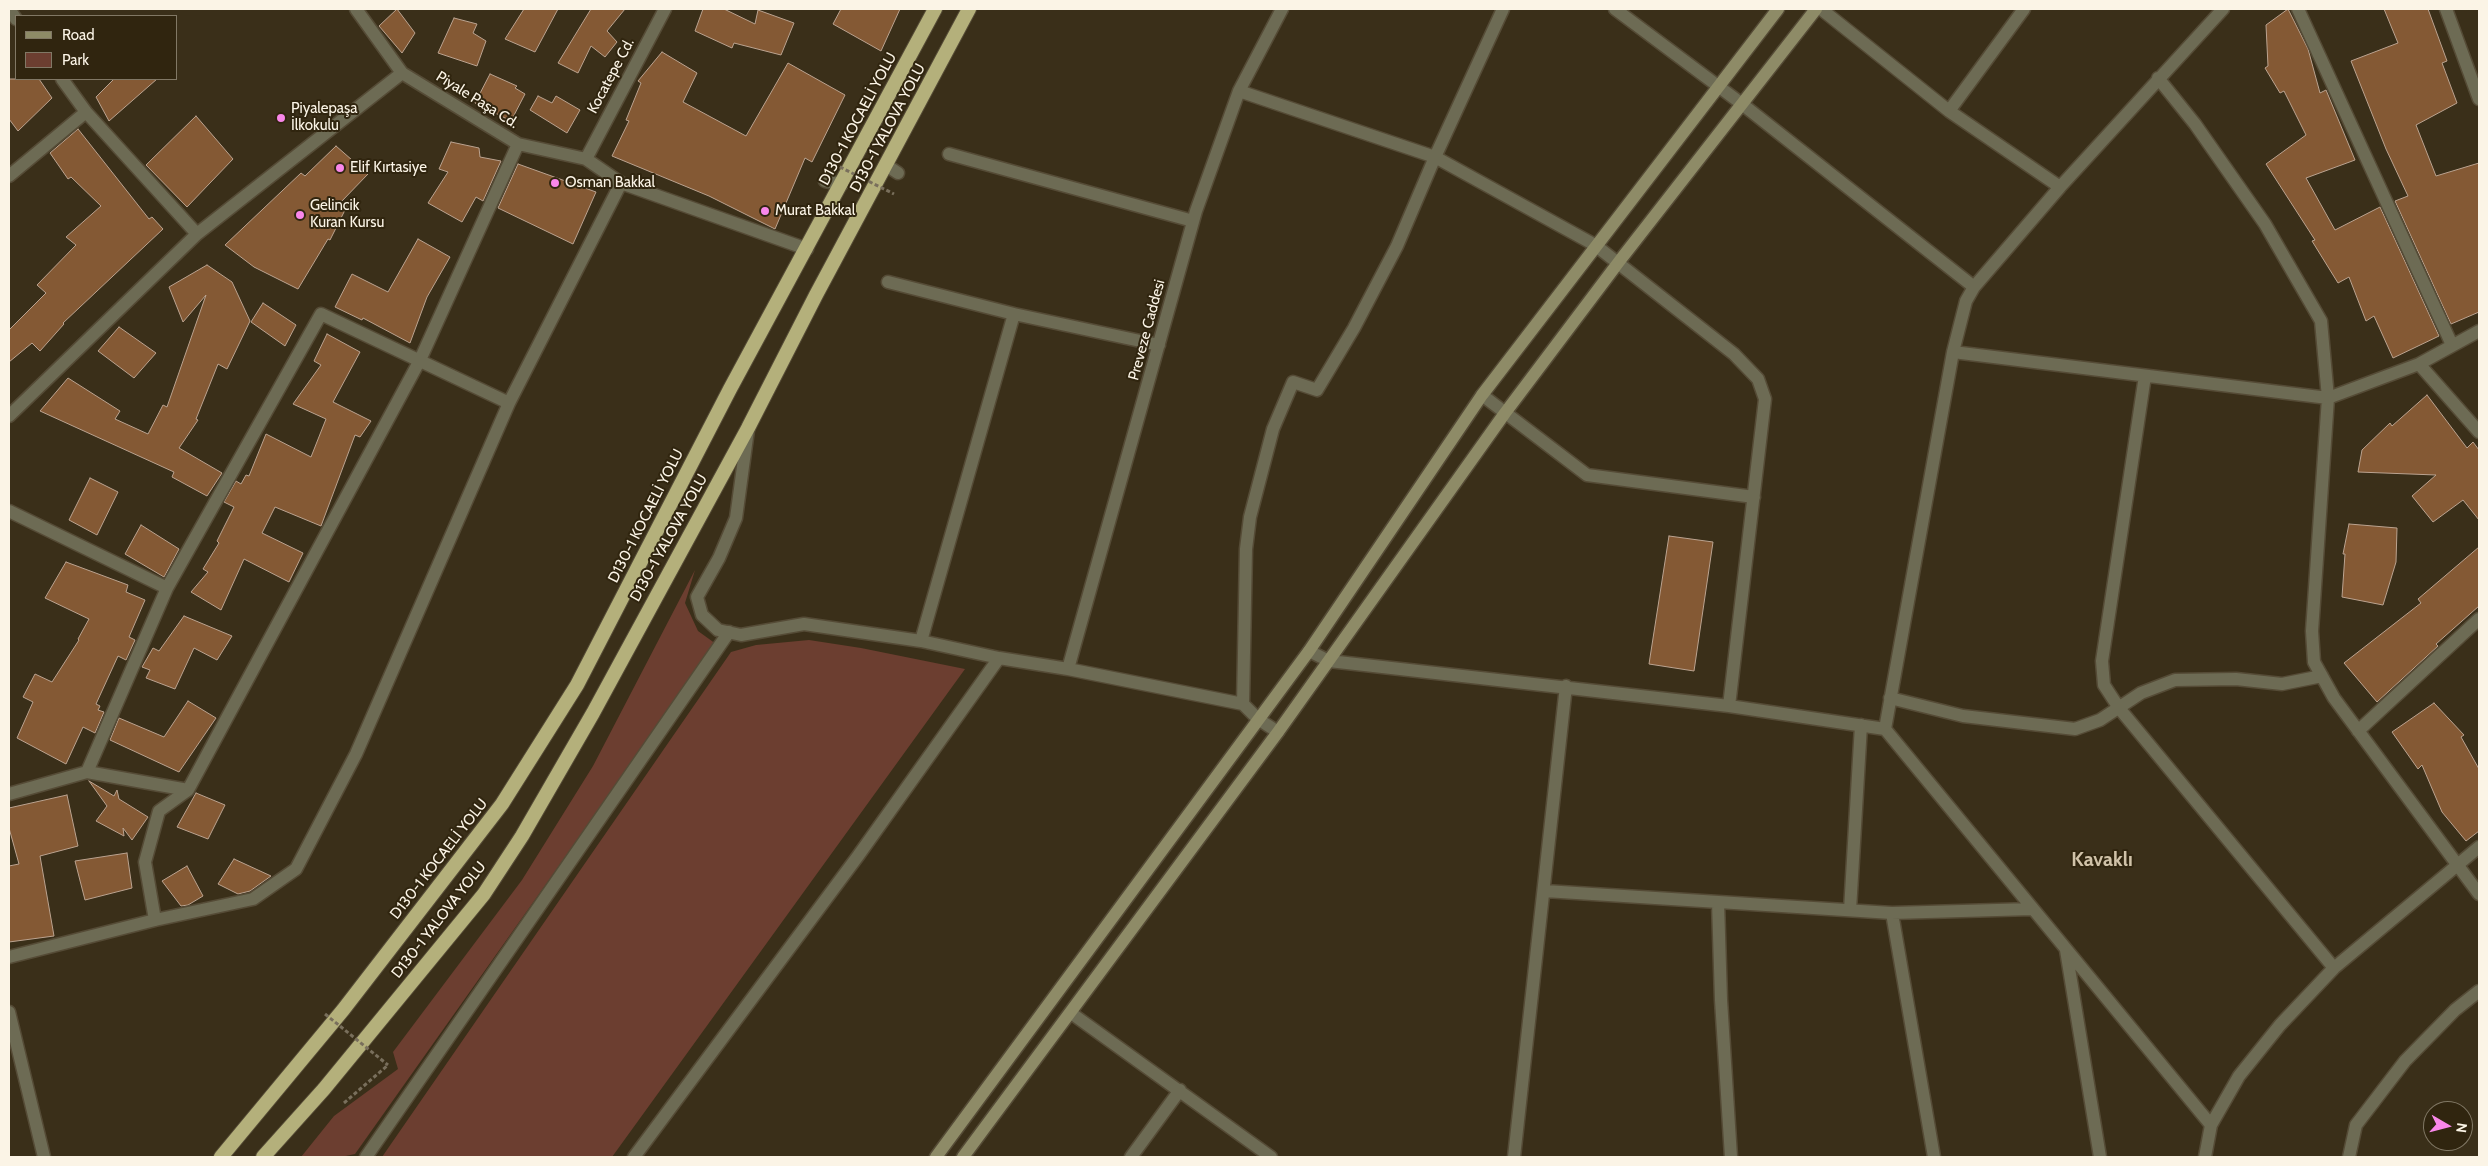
<!DOCTYPE html>
<html>
<head>
<meta charset="utf-8">
<style>
	body { margin:0 }
	#map { position:relative; width:2488px; height:1166px; overflow:hidden; background:#3a2f19; font-family:Cabin,sans-serif }
	canvas { display:block }
	.frame { position:absolute; inset:0; border:10px solid #fbf4e6; pointer-events:none }
	.legend { position:absolute; left:15px; top:15px; width:162px; height:65px; box-sizing:border-box; background:#30250f; border:1px solid #817865; margin:0; padding:6px 9px; list-style:none; font-size:15px; color:#fbf4e6 }
	.legend li { display:flex; align-items:center; gap:10px; height:25px }
	.legend b { width:25px; border:1px solid #817865 }
	.north { position:absolute; left:2423px; top:1101px; width:50px; height:50px; box-sizing:border-box; background:#30250f; border:1px solid #817865; border-radius:50%; rotate:98deg; font-size:14px; font-weight:700; line-height:20px; text-align:center; color:#fbf4e6 }
	.north::after { content:''; display:block; margin:auto; width:18px; height:22px; background:#f987e9; clip-path:polygon(50% 0,100% 100%,50% 72%,0 100%) }
</style>
</head>
<body>
<div id="map">
<canvas width="2488" height="1166"></canvas>
<div class="frame"></div>
<ul class="legend">
<li><b style="height:6px;background:#8e8b67"></b>Road</li>
<li><b style="height:14px;background:#6c3e30"></b>Park</li>
</ul>
<div class="north">N</div>
</div>
<script>
const ctx = document.querySelector('canvas').getContext('2d');
ctx.lineJoin = 'round';
function paint(path, color) {
  ctx.fillStyle = color;
  ctx.fill(path, 'evenodd');
}
function poly(rows) {
  const path = new Path2D();
  for (const r of rows) {
    path.moveTo(r[0], r[1]);
    for (let i = 2; i < r.length; i += 2) path.lineTo(r[i], r[i + 1]);
  }
  return path;
}
function stroke(path, color, width, dash) {
  ctx.strokeStyle = color;
  ctx.lineWidth = width;
  ctx.lineCap = dash ? 'butt' : 'round';
  ctx.setLineDash(dash || []);
  ctx.stroke(path);
}
function write(font, color, halo, rows, align = 'center') {
  ctx.font = font + ' Cabin,sans-serif';
  ctx.lineWidth = 4;
  ctx.setLineDash([]);
  ctx.textBaseline = 'middle';
  ctx.strokeStyle = halo;
  ctx.fillStyle = color;
  for (const [text, x, y, turn = 0] of rows) {
    ctx.save();
    ctx.translate(x, y);
    ctx.rotate((+turn || 0) * Math.PI / 180);
    ctx.textAlign = isNaN(turn) ? turn : align;
    if (halo) ctx.strokeText(text, 0, 0);
    ctx.fillText(text, 0, 0);
    ctx.restore();
  }
}
const green = poly([
	[695,570,685,603,698,631,716,644,355,1154,341,1157,301,1157,334,1116,398,1069,393,1052,522,880,593,766],
	[809,640,861,648,965,669,612,1157,382,1157,731,652,756,645]
]);
const building = poly([
	[397,9,415,33,402,53,379,26,397,9],
	[524,9,558,9,535,52,505,39,524,9],
	[591,9,625,9,607,31,617,42,605,57,591,46,578,73,558,63,591,9],
	[703,9,724,9,755,24,758,10,794,23,781,55,734,43,732,48,695,31,703,9],
	[841,9,900,9,881,51,833,24,841,9],
	[2288,9,2308,49,2320,93,2326,90,2355,160,2306,178,2335,230,2380,207,2439,336,2393,358,2374,316,2366,321,2349,277,2338,283,2312,241,2315,240,2266,164,2306,135,2284,91,2280,93,2265,68,2268,66,2266,25,2288,9],
	[2384,9,2428,9,2447,61,2442,63,2457,103,2416,125,2436,176,2479,163,2479,312,2451,324,2395,201,2408,196,2386,149,2351,61,2398,43,2384,9],
	[454,18,477,24,473,33,486,41,477,66,438,53,454,18],
	[662,52,697,73,683,102,746,136,788,63,845,95,812,162,805,158,775,229,709,196,612,156,629,121,626,120,641,83,638,81,662,52],
	[490,74,517,86,515,88,525,94,511,121,475,103,490,74],
	[9,79,39,79,52,98,18,131,9,119,9,79],
	[114,79,157,79,109,121,96,97,114,79],
	[538,96,552,103,556,96,580,110,567,133,530,110,538,96],
	[196,116,233,159,187,207,146,165,196,116],
	[78,129,149,219,152,217,163,229,63,323,64,324,40,351,32,343,9,362,9,330,46,293,37,285,76,245,66,237,101,206,71,177,68,179,50,153,78,129],
	[451,142,479,148,480,157,501,161,483,201,476,197,462,222,428,203,448,172,439,169,451,142],
	[336,146,368,174,341,202,347,206,330,240,328,239,298,289,254,267,225,245,301,173,305,176,336,146],
	[518,164,596,192,573,244,498,208,518,164],
	[418,239,450,257,427,297,410,343,363,318,362,320,335,307,352,274,388,292,418,239],
	[207,265,232,282,250,321,227,369,218,364,196,419,198,420,179,448,222,473,207,496,172,477,174,472,40,411,68,378,120,411,115,419,148,434,163,405,167,407,206,295,183,322,169,287,207,265],
	[263,303,296,325,285,346,251,322,263,303],
	[119,327,156,353,134,378,98,351,119,327],
	[327,334,360,352,333,402,371,421,360,437,355,435,321,526,275,507,262,533,303,553,289,582,244,559,221,610,191,592,208,572,203,569,219,543,217,541,234,507,224,502,236,481,241,484,246,475,249,476,266,434,311,457,326,419,293,404,321,365,314,361,327,334],
	[2427,395,2467,448,2473,442,2479,450,2479,520,2463,500,2433,522,2412,496,2436,475,2358,472,2362,450,2390,423,2392,426,2427,395],
	[90,478,118,492,97,535,69,520,90,478],
	[2349,524,2397,528,2396,562,2383,605,2342,597,2345,554,2343,554,2349,524],
	[141,525,179,549,164,577,125,554,141,525],
	[1669,536,1713,542,1694,671,1649,664,1669,536],
	[2479,547,2479,606,2436,644,2438,646,2377,702,2344,663,2421,603,2418,599,2479,547],
	[66,562,128,585,126,592,145,600,129,637,135,640,126,660,118,656,96,704,100,706,98,710,104,712,95,733,83,727,66,764,17,738,33,702,23,697,35,674,52,682,79,640,78,639,89,619,45,598,66,562],
	[184,616,232,636,217,660,194,648,175,689,146,678,150,670,142,667,153,648,159,651,184,616],
	[188,701,216,718,179,772,110,740,119,718,164,737,188,701],
	[2434,703,2464,735,2461,737,2479,769,2479,831,2466,841,2442,812,2422,765,2418,769,2392,732,2434,703],
	[89,781,114,796,117,790,119,799,148,817,132,840,123,828,124,836,96,821,107,806,89,781],
	[196,793,225,805,208,839,177,827,196,793],
	[67,795,78,846,40,856,54,936,9,942,9,866,19,864,9,828,9,808,67,795],
	[127,853,132,888,85,900,75,861,127,853],
	[234,859,271,876,250,891,238,894,218,884,234,859],
	[187,866,203,896,188,905,181,906,162,881,187,866]
]);
const path = poly([
	[344,1103,388,1065]
]);
const pedestrian = poly([
	[886,165,898,173],
	[825,181,842,184]
]);
const minor = poly([
	[9,9,16,19],
	[356,9,402,73,518,144,586,159,621,183,807,249],
	[1615,9,1742,104,1974,287],
	[1821,9,1949,111,2060,187],
	[2298,9,2452,345],
	[2446,9,2479,99],
	[2158,78,2195,124,2265,224,2321,321,2328,398,2312,631,2314,662,2334,698,2479,894],
	[62,79,86,112,197,234],
	[1239,91,1435,157,1595,245,1734,354,1758,379,1765,399,1729,706],
	[1949,111,2024,9],
	[949,154,1193,221],
	[586,159,665,9],
	[9,176,86,112],
	[888,282,1014,314],
	[1953,352,2328,398,2419,364,2479,331],
	[2419,364,2479,432],
	[2145,376,2102,661,2104,685,2119,708,2334,968],
	[1482,395,1587,475,1754,497],
	[9,416,197,234,402,73],
	[748,430,736,518,719,558,697,597,702,615,718,630,741,635,804,624,921,641,999,658,1068,669,1243,704,1258,719,1278,732],
	[9,511,167,588],
	[921,641,1014,314,1159,345],
	[1309,651,1329,661,1729,706,1885,729,2211,1125,2205,1157],
	[1068,669,1196,211,1239,91,1282,9],
	[1890,698,1963,716,2075,729,2100,720,2141,693,2175,680,2236,679,2282,684,2322,676],
	[1243,704,1246,549,1250,517,1273,429,1293,382,1317,390,1354,328,1397,246,1435,157,1503,9],
	[1885,729,1953,352,1966,301,1974,287,2060,187,2223,9],
	[2358,731,2479,619],
	[87,772,167,588,321,314,509,403],
	[9,794,87,772,188,790],
	[1545,891,1892,913,2032,909],
	[1718,902,1721,1000,1731,1157],
	[1850,910,1861,725],
	[1892,913,1934,1157],
	[155,920,145,862,159,811,188,790,420,360,518,144],
	[2066,950,2100,1157],
	[9,957,155,920,253,899,296,869,356,754,509,403,621,183],
	[9,1012,44,1157],
	[1071,1013,1271,1157],
	[2211,1125,2239,1076,2280,1025,2334,968,2479,847],
	[366,1157,729,632],
	[634,1157,858,856,999,658],
	[1131,1157,1180,1090],
	[1514,1157,1566,686],
	[2349,1157,2356,1125,2405,1061,2455,1010,2479,991]
]);
const secondary = poly([
	[936,1157,1309,651,1482,395,1778,9],
	[963,1157,1278,732,1505,413,1621,259,1816,9]
]);
const trunk = poly([
	[221,1157,343,1010,502,804,577,685,730,389,935,9],
	[263,1157,324,1089,484,894,522,836,593,713,748,428,816,295,969,9]
]);
const pathBridge = poly([
	[834,164,894,194],
	[325,1014,388,1065]
]);
const markers = [
	[281,118,5,"#f987e9"],
	[340,168,5,"#f987e9"],
	[555,183,5,"#f987e9"],
	[765,211,5,"#f987e9"],
	[300,215,5,"#f987e9"]
];
const streetNames = [
	["Kocatepe Cd.",611,76,-62],
	["Piyale Paşa Cd.",477,100,32],
	["D130-1 KOCAELİ YOLU",858,119,-62],
	["D130-1 YALOVA YOLU",888,128,-62],
	["Preveze Caddesi",1147,330,-75],
	["D130-1 KOCAELİ YOLU",646,516,-63],
	["D130-1 YALOVA YOLU",669,538,-61],
	["D130-1 KOCAELİ YOLU",439,859,-52],
	["D130-1 YALOVA YOLU",439,920,-52]
];
const poiNames = [
	["Piyalepaşa",291,109],
	["İlkokulu",291,126],
	["Elif Kırtasiye",350,168],
	["Osman Bakkal",565,183],
	["Gelincik",310,206],
	["Kuran Kursu",310,223],
	["Murat Bakkal",775,211]
];
const districtNames = [
	["Kavaklı",2102,860]
];
paint(green, '#6c3e30');
paint(building, '#845934');
stroke(building, '#bba390', 1);
stroke(pedestrian, '#554b36', 15);
stroke(minor, '#554b36', 15);
stroke(secondary, '#554b36', 15);
stroke(trunk, '#554b36', 16);
stroke(path, '#796f5c', 3, [4, 2.5]);
stroke(pedestrian, '#6d6b54', 12);
stroke(minor, '#6d6b54', 12);
stroke(secondary, '#8e8b67', 12);
stroke(trunk, '#b4b07b', 14);
stroke(pathBridge, '#796f5c', 3, [4, 2.5]);
for (const [x, y, r, color] of markers) {
  const dot = new Path2D();
  dot.arc(x, y, r, 0, 2 * Math.PI);
  ctx.fillStyle = color;
  ctx.fill(dot);
  stroke(dot, '#30250f', 2);
}
write('15px', '#fbf4e6', '#30250f', streetNames);
write('15px', '#fbf4e6', '#30250f', poiNames, 'left');
write('bold 20px', '#d0c2a8', '#30250f', districtNames);
</script>
</body>
</html>
